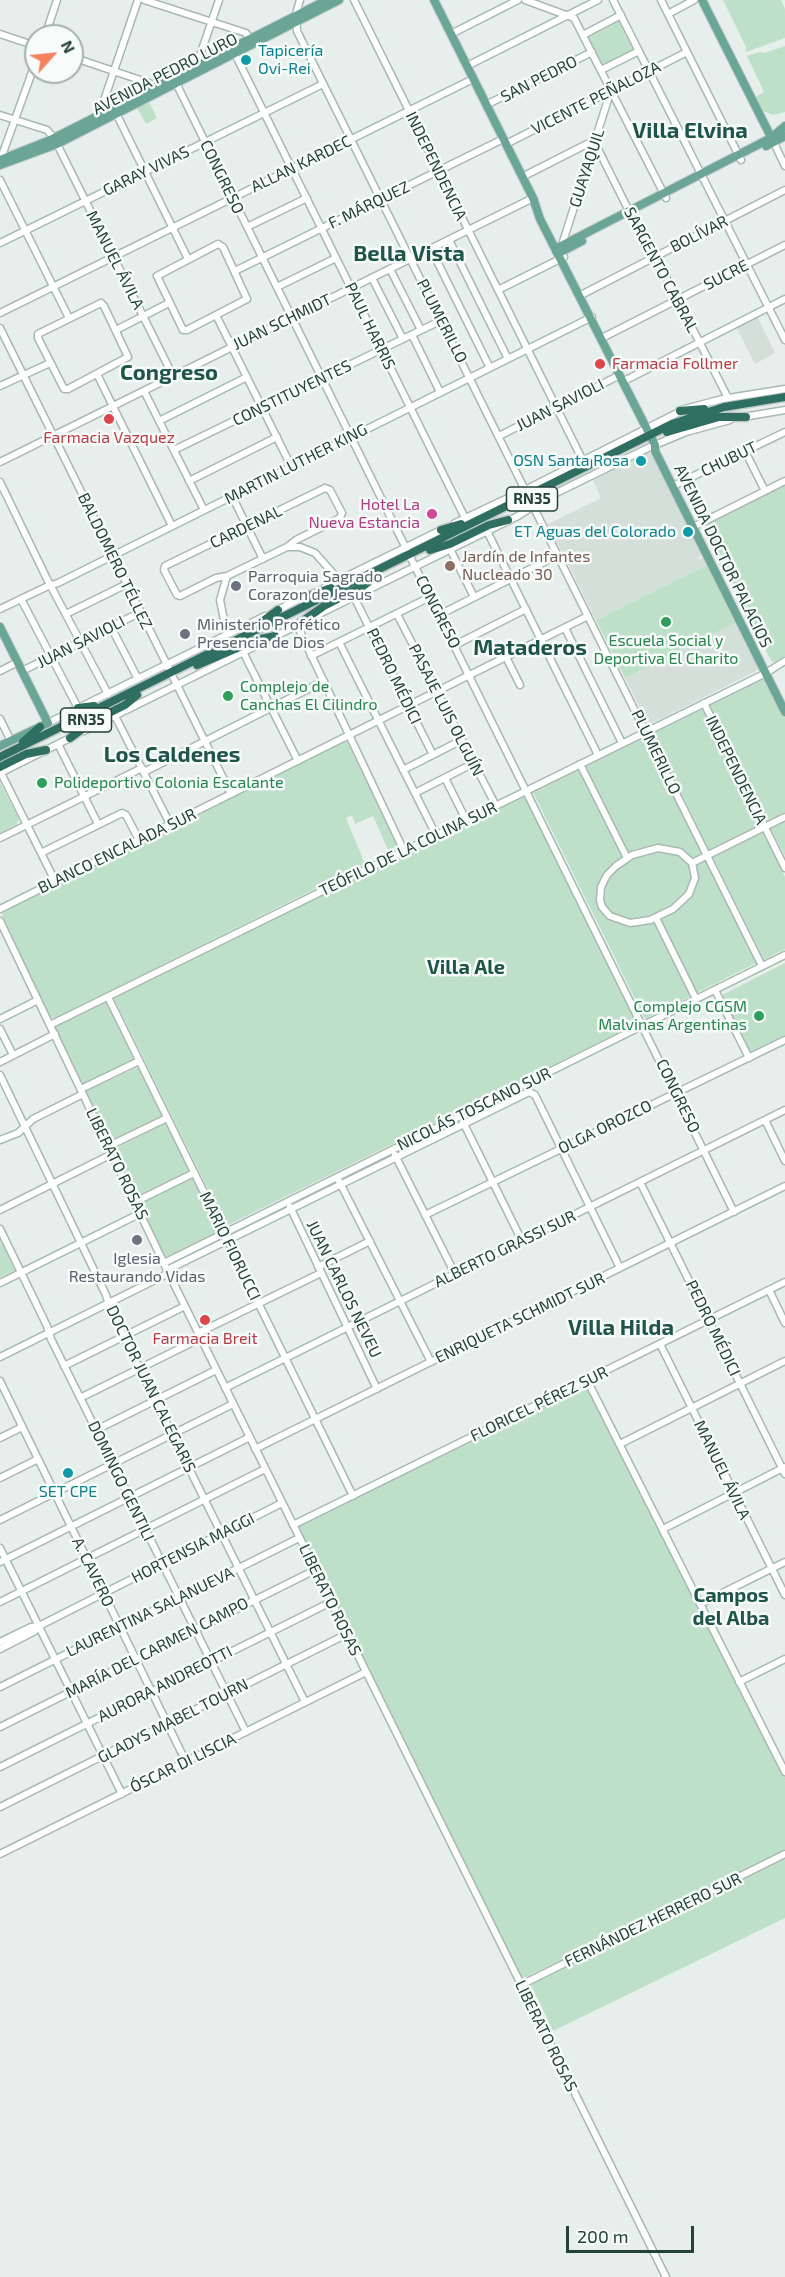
<!DOCTYPE html>
<html>
<head>
<meta charset="utf-8">
<style>
	body { margin:0 }
	#map { position:relative; width:785px; height:2277px; overflow:hidden; background:#e6efeb; font-family:"Exo 2",sans-serif }
	canvas { display:block }
	.north { position:absolute; left:24px; top:24px; width:60px; height:60px; box-sizing:border-box; background:#f7fbf9; border:2px solid #a3b1ad; border-radius:50%; rotate:63deg; font-size:16px; font-weight:700; line-height:24px; text-align:center; color:#24423a }
	.north::after { content:''; display:block; margin:auto; width:21px; height:27px; background:#f4845f; clip-path:polygon(50% 0,100% 100%,50% 72%,0 100%) }
	.scale { position:absolute; left:566px; top:2226px; width:128px; height:27px; box-sizing:border-box; border:3px solid #24423a; border-top:0; padding-left:8px; font-size:18px; line-height:21px; white-space:nowrap; color:#24423a; -webkit-text-stroke:4px #f7fbf9; paint-order:stroke }
</style>
</head>
<body>
<div id="map">
<canvas width="785" height="2277"></canvas>
<div class="north">N</div>
<div class="scale">200 m</div>
</div>
<script>
const ctx = document.querySelector('canvas').getContext('2d');
ctx.lineJoin = 'round';
function paint(path, color) {
  ctx.fillStyle = color;
  ctx.fill(path, 'evenodd');
}
function poly(rows) {
  const path = new Path2D();
  for (const r of rows) {
    path.moveTo(r[0], r[1]);
    for (let i = 2; i < r.length; i += 2) path.lineTo(r[i], r[i + 1]);
  }
  return path;
}
function stroke(path, color, width, dash) {
  ctx.strokeStyle = color;
  ctx.lineWidth = width;
  ctx.lineCap = dash ? 'butt' : 'round';
  ctx.setLineDash(dash || []);
  ctx.stroke(path);
}
function write(font, color, halo, rows, align = 'center') {
  ctx.font = font + ' "Exo 2",sans-serif';
  ctx.lineWidth = 5;
  ctx.setLineDash([]);
  ctx.textBaseline = 'middle';
  ctx.strokeStyle = halo;
  ctx.fillStyle = color;
  for (const [text, x, y, turn = 0] of rows) {
    ctx.save();
    ctx.translate(x, y);
    ctx.rotate((+turn || 0) * Math.PI / 180);
    ctx.textAlign = isNaN(turn) ? turn : align;
    if (halo) ctx.strokeText(text, 0, 0);
    ctx.fillText(text, 0, 0);
    ctx.restore();
  }
}
const built = poly([
	[757,316,775,353,755,364,736,327],
	[647,453,651,454,689,529,685,531,686,534,690,532,702,556,698,557,699,560,703,558,707,565,596,620,548,524,601,498,593,480],
	[735,623,758,668,756,671,649,725,625,678]
]);
const green = poly([
	[723,0,781,0,785,9,785,38,746,52,745,50,747,49],
	[618,20,633,50,601,66,586,36],
	[785,46,785,112,773,115,763,111,755,97,764,92,747,56,760,52,764,53],
	[149,102,157,118,146,124,137,108],
	[785,485,785,656,775,662,771,661,706,528,707,524],
	[707,565,735,623,625,678,596,620],
	[764,677,785,718,785,812,767,821,709,705],
	[702,709,760,825,709,850,652,734],
	[644,736,756,963,645,1019,533,792],
	[344,742,347,742,397,842,398,848,389,852,373,816,355,824,352,815,346,818,365,864,55,1018,50,1017,2,915,3,912],
	[0,783,19,819,17,824,0,833],
	[525,795,638,1023,226,1226,114,998],
	[785,822,785,856,771,829],
	[763,833,785,877,785,949,764,960,713,857],
	[785,963,785,1036,751,1053,722,995],
	[106,1002,134,1060,83,1084,55,1027],
	[138,1067,162,1117,110,1142,86,1091],
	[166,1123,189,1171,136,1197,114,1149],
	[193,1178,219,1232,166,1258,140,1204],
	[0,1236,16,1270,0,1277],
	[586,1382,785,1777,785,1852,522,1979,297,1527],
	[785,1859,785,1918,553,2031,531,1985]
]);
const minor = poly([
	[144,0,246,33,249,37,247,42],
	[300,0,296,14,297,31,525,490],
	[354,0,583,461],
	[525,0,574,18,666,198],
	[613,0,785,340],
	[661,0,741,160],
	[668,14,694,0],
	[0,34,36,46],
	[451,34,518,0],
	[583,35,621,15],
	[45,36,57,0],
	[238,51,235,54,465,518],
	[72,57,158,86],
	[467,66,598,0],
	[196,67,219,0],
	[601,70,639,51],
	[175,81,734,1212],
	[486,105,592,52],
	[115,111,188,259],
	[0,115,47,130,54,138],
	[98,118,138,0],
	[595,143,629,211,634,214,728,398],
	[774,143,785,166],
	[57,144,173,376],
	[506,144,687,52],
	[0,161,36,61],
	[522,177,587,144,595,143],
	[0,180,69,318],
	[247,227,307,198],
	[449,240,508,359],
	[0,243,323,84],
	[218,244,223,247,247,299,187,330,183,330,157,276,218,244],
	[562,245,611,90],
	[431,249,490,368],
	[390,269,421,330],
	[235,271,503,139],
	[372,278,403,339],
	[277,287,336,258],
	[498,290,564,257],
	[581,295,785,190],
	[101,303,104,306,128,357,68,389,64,389,38,338,38,334,101,303],
	[0,313,473,79],
	[216,315,291,466],
	[0,328,231,794],
	[116,330,169,303],
	[412,335,440,392],
	[602,338,785,245],
	[97,374,172,526],
	[624,381,785,299],
	[0,386,50,363],
	[144,391,204,510],
	[743,417,785,410],
	[159,421,247,377],
	[499,436,620,375],
	[174,450,442,320],
	[745,451,765,491],
	[0,462,533,198],
	[189,481,277,437],
	[0,482,47,579,108,694],
	[673,486,785,432],
	[325,488,330,490,342,513,340,518,296,540,287,547,227,576,216,578,180,596,177,595,164,570,165,566,325,488],
	[232,496,263,559],
	[533,506,762,966],
	[455,523,531,487,685,409,722,399,785,389],
	[693,527,785,481],
	[487,531,598,755],
	[287,547,300,547,315,553,339,580],
	[450,549,474,597],
	[325,587,443,529],
	[354,597,433,755],
	[21,599,78,708],
	[0,609,46,587,58,583,592,317],
	[274,612,305,596],
	[66,614,127,584],
	[397,614,496,806],
	[439,615,558,555],
	[315,616,518,516,546,498,650,447,686,432,730,420],
	[297,625,404,851],
	[111,627,138,679],
	[565,628,622,743],
	[227,635,220,600,227,576],
	[339,642,436,835],
	[455,645,526,609],
	[243,652,298,761],
	[311,656,430,597],
	[506,657,520,685],
	[0,671,18,662],
	[22,671,141,612],
	[704,703,785,868],
	[115,716,170,824],
	[0,719,11,741],
	[48,723,265,616],
	[84,731,300,624],
	[58,744,98,824],
	[580,764,627,858],
	[403,770,462,740],
	[144,772,324,681],
	[0,773,72,737],
	[1,773,55,881],
	[445,778,466,820],
	[415,793,474,763],
	[0,838,142,768],
	[658,848,680,852,692,863,695,878,689,894,673,909,650,920,630,923,610,916,602,907,600,900,601,887,607,875,616,866,632,855,658,848],
	[41,853,122,813,126,815,139,840],
	[692,863,785,817],
	[0,909,588,616],
	[656,918,696,999],
	[0,921,170,1276,666,2277],
	[715,990,749,1058],
	[108,997,353,1496],
	[0,1019,38,1000],
	[50,1025,766,673,785,661],
	[0,1029,13,1055],
	[0,1062,55,1034],
	[0,1075,106,1295,111,1311,305,1702],
	[81,1089,139,1061],
	[765,1120,785,1161],
	[463,1122,522,1241],
	[0,1140,18,1133,33,1119,83,1094],
	[109,1146,167,1118],
	[395,1155,455,1274],
	[339,1181,431,1362],
	[640,1182,785,1474],
	[135,1202,194,1173],
	[290,1207,377,1389],
	[0,1210,112,1154],
	[425,1215,785,1040],
	[0,1229,47,1326,51,1339,246,1732],
	[164,1263,785,955],
	[318,1267,370,1241],
	[167,1270,529,1092,535,1095,620,1268],
	[0,1283,141,1213],
	[769,1290,785,1323],
	[198,1333,321,1273],
	[660,1344,785,1595],
	[0,1357,169,1273],
	[64,1366,185,1306],
	[587,1380,785,1772],
	[0,1381,186,1762],
	[225,1388,785,1110],
	[80,1398,201,1338],
	[96,1430,216,1370],
	[0,1438,22,1427],
	[620,1444,785,1361],
	[255,1449,785,1186],
	[0,1478,38,1459],
	[0,1520,233,1404],
	[293,1525,785,1282],
	[663,1529,785,1467],
	[0,1548,122,1794],
	[0,1562,250,1437],
	[0,1602,265,1469],
	[700,1604,785,1562],
	[0,1642,31,1627,39,1626,282,1503],
	[0,1649,35,1631,39,1626],
	[739,1682,785,1659],
	[0,1687,299,1538],
	[0,1727,315,1570],
	[0,1767,331,1602],
	[0,1807,347,1634],
	[0,1854,366,1672],
	[521,1985,785,1854]
]);
const major = poly([
	[434,0,534,200],
	[702,0,773,141],
	[766,146,785,136],
	[0,160,48,141,327,0],
	[0,165,57,144,339,0],
	[533,198,540,219,655,445,655,451,785,712],
	[556,251,559,247,771,138,785,126],
	[556,251,561,252,582,241],
	[0,627,48,723,0,746]
]);
const highway = poly([
	[680,411,704,409],
	[667,432,719,417,746,417],
	[441,530,461,524],
	[430,550,450,544,489,525,508,520],
	[303,598,331,588],
	[259,624,278,610],
	[297,625,324,606,363,586,375,577],
	[197,665,256,640,275,636],
	[78,708,94,706],
	[70,738,93,721,125,705,137,695],
	[23,742,40,727],
	[0,757,672,424,724,407,785,397],
	[0,767,26,754,46,750]
]);
const markers = [
	[246,60,6,"#0f9aa8"],
	[600,364,6,"#e0444e"],
	[109,419,6,"#e0444e"],
	[641,461,6,"#0f9aa8"],
	[432,514,6,"#d1479c"],
	[688,532,6,"#0f9aa8"],
	[450,566,6,"#8d6e63"],
	[236,586,6,"#6b7280"],
	[666,622,6,"#2e9e5b"],
	[185,634,6,"#6b7280"],
	[228,696,6,"#2e9e5b"],
	[42,783,6,"#2e9e5b"],
	[759,1016,6,"#2e9e5b"],
	[137,1240,6,"#6b7280"],
	[205,1320,6,"#e0444e"],
	[68,1473,6,"#0f9aa8"]
];
const shields = [
	[532,499,51],
	[86,720,51]
];
const shieldNames = [
	["RN35",532,499],
	["RN35",86,720]
];
const cultureNames = [
	["Tapicería",258,51,"left"],
	["Ovi-Rei",258,69,"left"],
	["OSN Santa Rosa",629,461],
	["ET Aguas del Colorado",676,532],
	["SET CPE",68,1492,"center"]
];
const streetNames = [
	["AVENIDA PEDRO LURO",165,74,-27],
	["SAN PEDRO",539,79,-27],
	["VICENTE PEÑALOZA",596,98,-27],
	["ALLAN KARDEC",301,164,-26],
	["INDEPENDENCIA",436,166,64],
	["GUAYAQUIL",587,168,-72],
	["GARAY VIVAS",146,171,-26],
	["CONGRESO",222,177,64],
	["F. MÁRQUEZ",369,205,-26],
	["BOLÍVAR",699,234,-27],
	["MANUEL ÁVILA",115,260,63],
	["SARGENTO CABRAL",661,270,62],
	["SUCRE",726,275,-27],
	["PLUMERILLO",442,321,63],
	["JUAN SCHMIDT",282,322,-26],
	["PAUL HARRIS",370,326,64],
	["CONSTITUYENTES",292,393,-26],
	["JUAN SAVIOLI",560,405,-27],
	["CHUBUT",729,459,-26],
	["MARTIN LUTHER KING",296,464,-27],
	["CARDENAL",246,527,-26],
	["AVENIDA DOCTOR PALACIOS",723,556,64],
	["BALDOMERO TÉLLEZ",115,561,64],
	["CONGRESO",438,612,63],
	["JUAN SAVIOLI",81,642,-27],
	["PEDRO MÉDICI",394,676,64],
	["PASAJE LUIS OLGUÍN",446,710,63],
	["PLUMERILLO",656,752,64],
	["INDEPENDENCIA",736,770,64],
	["TEÓFILO DE LA COLINA SUR",408,849,-26],
	["BLANCO ENCALADA SUR",117,851,-26],
	["CONGRESO",678,1096,64],
	["NICOLÁS TOSCANO SUR",474,1109,-26],
	["OLGA OROZCO",605,1127,-26],
	["LIBERATO ROSAS",117,1164,64],
	["MARIO FIORUCCI",230,1246,64],
	["ALBERTO GRASSI SUR",505,1249,-26],
	["JUAN CARLOS NEVEU",344,1289,64],
	["ENRIQUETA SCHMIDT SUR",520,1318,-26],
	["PEDRO MÉDICI",713,1328,64],
	["DOCTOR JUAN CALEGARIS",151,1389,64],
	["FLORICEL PÉREZ SUR",539,1404,-26],
	["MANUEL ÁVILA",722,1470,64],
	["DOMINGO GENTILI",121,1481,64],
	["HORTENSIA MAGGI",193,1548,-27],
	["A. CAVERO",93,1572,64],
	["LIBERATO ROSAS",330,1600,64],
	["LAURENTINA SALANUEVA",150,1612,-26],
	["MARÍA DEL CARMEN CAMPO",157,1648,-27],
	["AURORA ANDREOTTI",165,1684,-27],
	["GLADYS MABEL TOURN",173,1721,-27],
	["ÓSCAR DI LISCIA",183,1763,-26],
	["FERNÁNDEZ HERRERO SUR",653,1920,-26],
	["LIBERATO ROSAS",546,2036,64]
];
const healthNames = [
	["Farmacia Follmer",612,364,"left"],
	["Farmacia Vazquez",109,438],
	["Farmacia Breit",205,1339]
];
const hotelNames = [
	["Hotel La",420,505],
	["Nueva Estancia",420,523]
];
const educationNames = [
	["Jardín de Infantes",462,557],
	["Nucleado 30",462,575]
];
const worshipNames = [
	["Parroquia Sagrado",248,577],
	["Corazon de Jesus",248,595],
	["Ministerio Profético",197,625],
	["Presencia de Dios",197,643],
	["Iglesia",137,1259,"center"],
	["Restaurando Vidas",137,1277,"center"]
];
const leisureNames = [
	["Escuela Social y",666,641,"center"],
	["Deportiva El Charito",666,659,"center"],
	["Complejo de",240,687],
	["Canchas El Cilindro",240,705],
	["Polideportivo Colonia Escalante",54,783],
	["Complejo CGSM",747,1007,"right"],
	["Malvinas Argentinas",747,1025,"right"]
];
const quarterNames = [
	["Villa Ale",466,967],
	["Campos",731,1595],
	["del Alba",731,1618]
];
const districtNames = [
	["Villa Elvina",690,131],
	["Bella Vista",409,254],
	["Congreso",169,373],
	["Mataderos",530,648],
	["Los Caldenes",172,755],
	["Villa Hilda",621,1328]
];
paint(built, '#d4dfda');
paint(green, '#bfe0c8');
stroke(minor, '#a8b8b2', 9);
stroke(major, '#c2cac8', 10);
stroke(highway, '#c2cac8', 11);
stroke(minor, '#fff', 6);
stroke(major, '#6aa596', 8);
stroke(highway, '#2f6f62', 8);
for (const [x, y, r, color] of markers) {
  const dot = new Path2D();
  dot.arc(x, y, r, 0, 2 * Math.PI);
  ctx.fillStyle = color;
  ctx.fill(dot);
  stroke(dot, '#f7fbf9', 2);
}
for (const [x, y, w] of shields) {
  const box = new Path2D();
  box.roundRect(x - w / 2, y - 12, w, 24, 4.5);
  ctx.fillStyle = '#f7fbf9';
  ctx.fill(box);
  stroke(box, '#24423a', 1.5);
}
write('bold 15px', '#24423a', null, shieldNames);
write('16px', '#0d838f', '#f7fbf9', cultureNames, 'right');
write('16px', '#24423a', '#f7fbf9', streetNames);
write('16px', '#be3a42', '#f7fbf9', healthNames);
write('16px', '#b23c85', '#f7fbf9', hotelNames, 'right');
write('16px', '#785e54', '#f7fbf9', educationNames, 'left');
write('16px', '#5b616d', '#f7fbf9', worshipNames, 'left');
write('16px', '#27864d', '#f7fbf9', leisureNames, 'left');
write('bold 20px', '#1f5548', '#f7fbf9', quarterNames);
write('bold 22px', '#1f5548', '#f7fbf9', districtNames);
</script>
</body>
</html>
